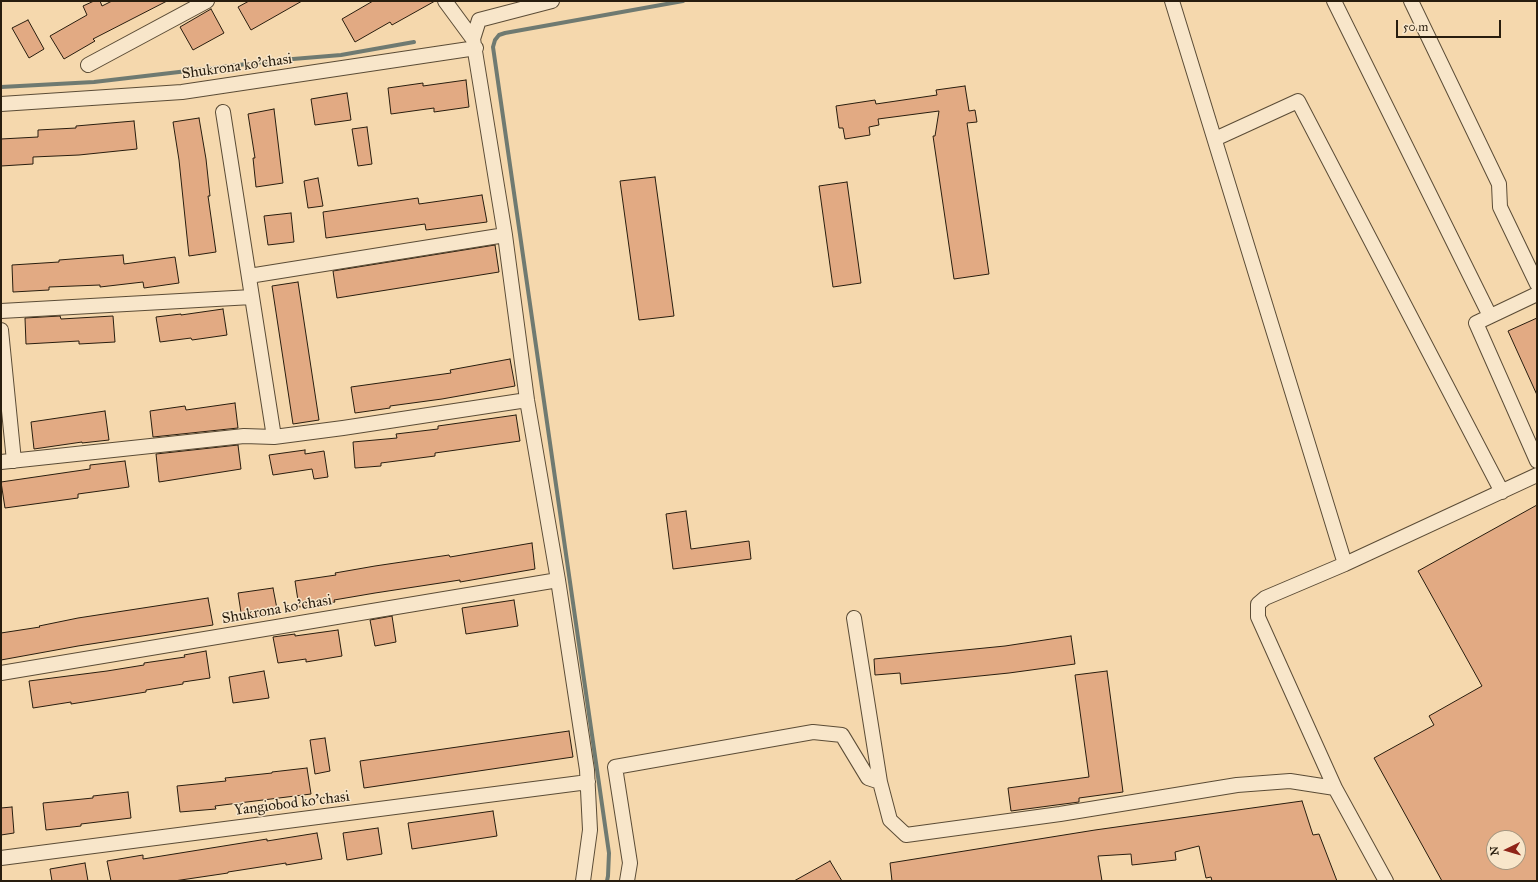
<!DOCTYPE html>
<html>
<head>
<meta charset="utf-8">
<style>
	body { margin:0 }
	#map { position:relative; width:1538px; height:882px; overflow:hidden; background:#f5d8ad; font-family:"IM FELL Great Primer",serif }
	canvas { display:block }
	.frame { position:absolute; inset:0; border:2px solid #281d0e; pointer-events:none }
	.north { position:absolute; left:1486px; top:830px; width:40px; height:40px; box-sizing:border-box; background:#f8e6ca; border:1px solid #a5967f; border-radius:50%; rotate:265deg; font-size:11px; font-weight:700; line-height:16px; text-align:center; color:#281d0e }
	.north::after { content:''; display:block; margin:auto; width:14px; height:18px; background:#8f2418; clip-path:polygon(50% 0,100% 100%,50% 72%,0 100%) }
	.scale { position:absolute; left:1396px; top:20px; width:105px; height:18px; box-sizing:border-box; border:2px solid #281d0e; border-top:0; padding-left:5px; font-size:12px; line-height:14px; white-space:nowrap; color:#281d0e; -webkit-text-stroke:3px #f8e6ca; paint-order:stroke }
</style>
</head>
<body>
<div id="map">
<canvas width="1538" height="882"></canvas>
<div class="frame"></div>
<div class="north">N</div>
<div class="scale">50 m</div>
</div>
<script>
const ctx = document.querySelector('canvas').getContext('2d');
ctx.lineJoin = 'round';
function poly(rows) {
  const path = new Path2D();
  for (const r of rows) {
    path.moveTo(r[0], r[1]);
    for (let i = 2; i < r.length; i += 2) path.lineTo(r[i], r[i + 1]);
  }
  return path;
}
function stroke(path, color, width, dash) {
  ctx.strokeStyle = color;
  ctx.lineWidth = width;
  ctx.lineCap = dash ? 'butt' : 'round';
  ctx.setLineDash(dash || []);
  ctx.stroke(path);
}
function paint(path, color) {
  ctx.fillStyle = color;
  ctx.fill(path, 'evenodd');
}
function write(font, color, halo, rows, align = 'center') {
  ctx.font = font + ' "IM FELL Great Primer",serif';
  ctx.lineWidth = 3;
  ctx.setLineDash([]);
  ctx.textBaseline = 'middle';
  ctx.strokeStyle = halo;
  ctx.fillStyle = color;
  for (const [text, x, y, turn = 0] of rows) {
    ctx.save();
    ctx.translate(x, y);
    ctx.rotate((+turn || 0) * Math.PI / 180);
    ctx.textAlign = isNaN(turn) ? turn : align;
    if (halo) ctx.strokeText(text, 0, 0);
    ctx.fillText(text, 0, 0);
    ctx.restore();
  }
}
const stream = poly([
	[1,87,94,82,281,60,341,55,414,42],
	[607,881,608,876,609,853,493,47,495,40,499,35,505,33,683,1]
]);
const building = poly([
	[94,1,100,1,102,6,112,1,167,1,93,39,95,41,64,59,50,36,87,15,83,6,94,1],
	[249,1,302,1,251,30,238,7,249,1],
	[373,1,435,1,392,25,390,22,355,42,342,19,373,1],
	[211,9,224,33,193,50,180,27,211,9],
	[28,20,44,49,29,58,12,28,28,20],
	[466,80,469,107,434,112,434,108,391,114,388,88,423,83,423,86,466,80],
	[965,86,969,111,975,110,977,122,967,123,989,274,954,279,933,136,935,136,939,111,878,119,879,125,869,127,870,135,845,139,843,128,839,128,836,106,875,100,876,104,937,95,936,90,965,86],
	[347,93,351,120,315,125,311,99,347,93],
	[274,109,283,183,256,187,253,158,255,158,248,114,274,109],
	[199,118,206,159,210,196,208,196,216,252,189,256,179,160,173,122,199,118],
	[134,121,137,149,79,155,33,157,33,164,1,166,1,139,38,137,38,130,76,128,76,126,134,121],
	[367,127,372,164,358,166,352,129,367,127],
	[655,177,674,316,639,320,620,181,655,177],
	[318,178,323,206,308,208,304,181,318,178],
	[847,182,861,283,833,287,819,186,847,182],
	[482,195,487,222,426,230,425,224,326,238,323,212,418,198,419,204,482,195],
	[291,213,294,242,268,245,264,216,291,213],
	[495,245,499,272,337,298,333,271,495,245],
	[123,255,124,264,175,257,179,283,144,288,143,282,100,287,100,285,49,287,49,290,13,292,12,265,59,262,59,260,123,255],
	[298,282,319,420,293,424,272,286,298,282],
	[223,309,227,335,192,340,191,338,160,342,156,317,181,314,181,315,223,309],
	[60,316,61,319,113,316,115,342,79,344,79,341,26,344,25,318,60,316],
	[1537,318,1537,395,1508,331,1537,318],
	[510,359,515,386,442,399,390,406,390,408,355,413,351,387,451,373,450,370,510,359],
	[235,403,238,428,153,437,150,411,185,406,186,410,235,403],
	[105,411,109,440,82,443,82,442,34,449,31,422,105,411],
	[516,415,520,441,435,453,435,456,381,463,381,466,355,468,353,442,397,438,396,434,438,429,438,426,516,415],
	[238,445,241,469,159,482,156,454,238,445],
	[305,450,305,454,324,451,328,477,314,479,312,469,273,475,269,455,305,450],
	[125,461,129,487,78,494,78,498,5,508,1,482,90,469,90,465,125,461],
	[1537,505,1537,881,1442,881,1374,758,1434,725,1429,716,1482,686,1418,571,1537,505],
	[1494,838,1518,838,1518,862,1494,862,1494,838],
	[686,511,691,549,749,541,751,559,673,569,666,514,686,511],
	[532,543,535,569,460,582,460,580,375,593,334,600,335,602,299,607,295,581,336,575,335,573,375,566,449,555,450,557,532,543],
	[273,588,278,614,242,619,238,593,273,588],
	[208,598,213,625,78,646,1,660,1,633,40,627,39,626,78,618,208,598],
	[514,600,518,626,466,634,462,608,514,600],
	[392,616,396,642,375,646,370,620,392,616],
	[338,630,342,656,306,662,306,659,278,663,273,637,295,634,295,636,338,630],
	[1071,636,1075,664,1009,673,901,684,900,673,875,675,874,659,1005,646,1071,636],
	[206,651,210,678,183,682,183,684,146,690,146,692,71,704,71,702,33,708,29,681,107,671,144,665,144,663,185,657,184,655,206,651],
	[264,671,269,698,233,703,229,677,264,671],
	[1107,671,1123,792,1079,798,1079,802,1011,811,1008,788,1089,777,1075,675,1107,671],
	[569,731,573,757,364,788,360,761,569,731],
	[325,738,330,771,315,774,310,740,325,738],
	[307,768,311,794,215,806,216,809,180,812,177,786,226,781,225,778,272,773,272,772,307,768],
	[128,792,131,818,81,824,81,826,46,830,43,803,93,798,93,796,128,792],
	[1302,801,1313,835,1319,834,1337,881,1212,881,1211,877,1206,878,1199,846,1175,852,1176,860,1132,865,1131,854,1098,856,1102,881,892,881,890,863,1095,830,1302,801],
	[12,807,14,833,1,835,1,808,12,807],
	[493,811,497,836,412,849,408,823,493,811],
	[378,828,382,854,347,860,343,833,378,828],
	[317,833,322,859,286,865,286,863,228,872,228,873,174,881,111,881,107,861,143,855,143,859,267,839,267,841,317,833],
	[830,861,842,881,794,881,830,861],
	[85,863,88,881,52,881,50,869,85,863]
]);
const minor = poly([
	[445,1,473,39],
	[552,1,479,20,473,39,505,235,527,400,558,580,587,770,590,830,583,881],
	[1172,1,1345,564],
	[1334,1,1490,316],
	[1411,1,1499,184,1500,207,1537,284],
	[88,65,207,1],
	[1,104,182,92,476,48],
	[223,112,274,437],
	[1215,139,1298,101,1502,492],
	[249,276,505,235],
	[1537,294,1476,323,1537,461],
	[1,311,252,297],
	[1,330,14,461],
	[1,462,244,436,274,437,343,428,527,400],
	[854,618,880,782,890,820,906,835,1060,814,1237,785,1290,781,1335,788,1386,881],
	[1,673,558,580],
	[1335,788,1258,617,1258,604,1265,598,1345,564,1537,475],
	[1,858,588,782],
	[627,881,630,863,615,767,813,732,842,735,868,778,880,782]
]);
const streetNames = [
	["Shukrona ko'chasi",237,67,-8],
	["Shukrona ko'chasi",277,610,-10],
	["Yangiobod ko'chasi",292,804,-7]
];
stroke(stream, '#6f7a71', 4);
paint(building, '#e2aa83');
stroke(building, '#281d0e', 1);
stroke(minor, '#5b4c36', 16);
stroke(minor, '#f8e6ca', 14);
write('15px', '#281d0e', '#f8e6ca', streetNames);
</script>
</body>
</html>
